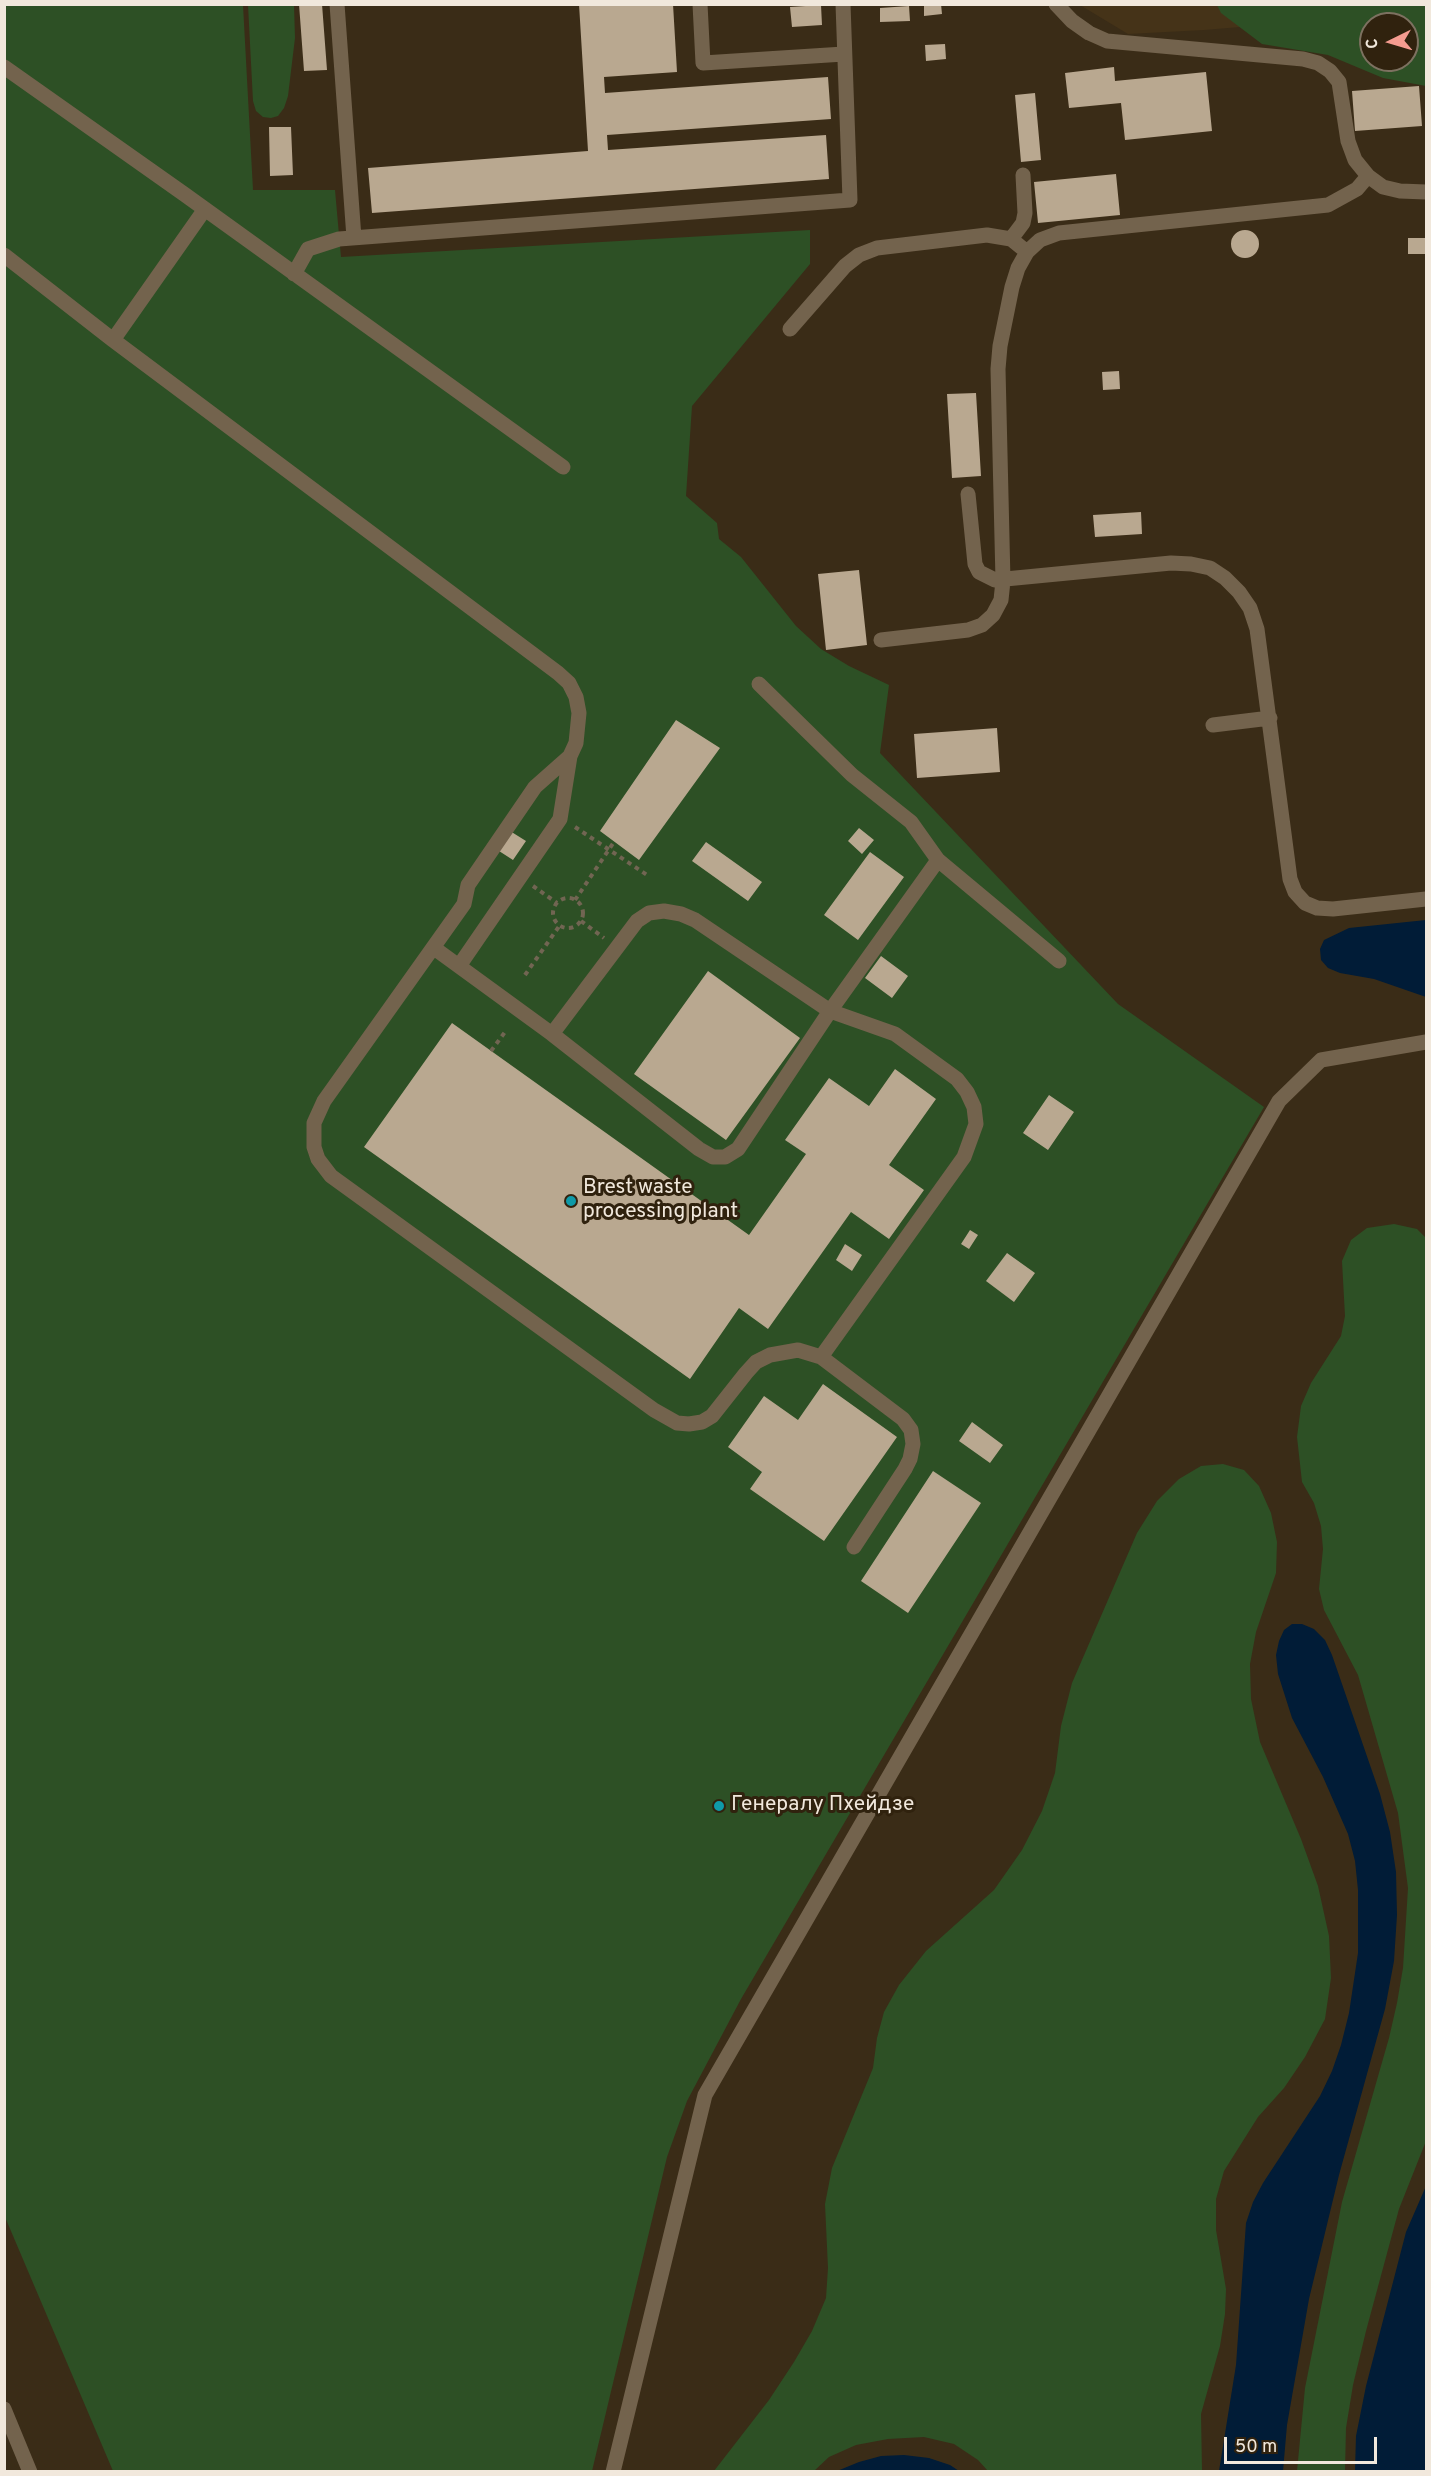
<!DOCTYPE html>
<html>
<head>
<meta charset="utf-8">
<style>
	body { margin:0 }
	#map { position:relative; width:1431px; height:2476px; overflow:hidden; background:#3a2c17; font-family:Overpass,sans-serif }
	canvas { display:block }
	.frame { position:absolute; inset:0; border:6px solid #f1e8dc; pointer-events:none }
	.north { position:absolute; left:1359px; top:12px; width:60px; height:60px; box-sizing:border-box; background:#30220e; border:2px solid #7d7160; border-radius:50%; rotate:265deg; font-size:16px; font-weight:700; line-height:24px; text-align:center; color:#f1e8dc }
	.north::after { content:''; display:block; margin:auto; width:21px; height:27px; background:#f59c90; clip-path:polygon(50% 0,100% 100%,50% 72%,0 100%) }
	.scale { position:absolute; left:1224px; top:2437px; width:153px; height:27px; box-sizing:border-box; border:3px solid #f1e8dc; border-top:0; padding-left:8px; font-size:18px; line-height:21px; white-space:nowrap; color:#f1e8dc; -webkit-text-stroke:4px #30220e; paint-order:stroke }
</style>
</head>
<body>
<div id="map">
<canvas width="1431" height="2476"></canvas>
<div class="frame"></div>
<div class="north">С</div>
<div class="scale">50 m</div>
</div>
<script>
const ctx = document.querySelector('canvas').getContext('2d');
ctx.lineJoin = 'round';
function paint(path, color) {
  ctx.fillStyle = color;
  ctx.fill(path, 'evenodd');
}
function poly(rows) {
  const path = new Path2D();
  for (const r of rows) {
    if (r.length === 3) {
      path.moveTo(r[0] + r[2], r[1]);
      path.arc(r[0], r[1], r[2], 0, 2 * Math.PI);
      continue;
    }
    path.moveTo(r[0], r[1]);
    for (let i = 2; i < r.length; i += 2) path.lineTo(r[i], r[i + 1]);
  }
  return path;
}
function stroke(path, color, width, dash) {
  ctx.strokeStyle = color;
  ctx.lineWidth = width;
  ctx.lineCap = dash ? 'butt' : 'round';
  ctx.setLineDash(dash || []);
  ctx.stroke(path);
}
function write(font, color, halo, rows, align = 'center') {
  ctx.font = font + ' Overpass,sans-serif';
  ctx.lineWidth = 6;
  ctx.setLineDash([]);
  ctx.textBaseline = 'middle';
  ctx.strokeStyle = halo;
  ctx.fillStyle = color;
  for (const [text, x, y, turn = 0] of rows) {
    ctx.save();
    ctx.translate(x, y);
    ctx.rotate((+turn || 0) * Math.PI / 180);
    ctx.textAlign = isNaN(turn) ? turn : align;
    if (halo) ctx.strokeText(text, 0, 0);
    ctx.fillText(text, 0, 0);
    ctx.restore();
  }
}
const built = poly([
	[1080,5,1225,5,1252,26,1204,30,1128,34]
]);
const green = poly([
	[4,5,243,5,253,190,335,190,341,257,810,230,810,264,692,406,686,496,717,523,719,539,741,557,796,626,821,649,849,666,889,685,880,753,1118,1004,1264,1107,741,1999,687,2101,667,2157,592,2471,113,2471,5,2217],
	[248,5,294,5,295,38,288,96,284,108,278,116,271,118,263,117,256,111,253,101],
	[1217,5,1426,5,1426,86,1383,78,1328,55,1262,44,1221,13],
	[1371,24,1407,24,1407,60,1371,60],
	[1394,1224,1417,1229,1426,1238,1426,2141,1399,2209,1366,2331,1353,2385,1346,2428,1345,2471,1297,2471,1305,2388,1342,2202,1389,2038,1397,2003,1403,1968,1408,1888,1398,1813,1358,1675,1324,1610,1319,1589,1323,1549,1321,1526,1314,1503,1302,1482,1297,1437,1301,1406,1311,1383,1341,1336,1345,1316,1342,1261,1351,1240,1367,1228],
	[1223,1464,1244,1470,1259,1486,1271,1513,1277,1542,1276,1573,1256,1632,1250,1664,1251,1699,1260,1742,1301,1839,1318,1886,1329,1936,1331,1978,1325,2019,1305,2057,1284,2088,1258,2117,1224,2171,1216,2199,1216,2230,1226,2289,1225,2314,1220,2346,1201,2414,1202,2471,988,2471,978,2460,954,2444,924,2437,888,2439,856,2445,829,2457,814,2471,714,2471,769,2400,794,2362,812,2331,826,2298,828,2268,825,2204,832,2168,873,2068,877,2038,884,2012,899,1985,926,1951,994,1890,1022,1850,1042,1811,1055,1773,1061,1726,1072,1683,1137,1533,1157,1501,1179,1479,1201,1466]
]);
const water = poly([
	[1426,920,1426,997,1374,979,1340,973,1328,968,1321,960,1320,949,1324,940,1349,928],
	[1292,1624,1302,1624,1314,1629,1325,1640,1332,1655,1380,1794,1390,1832,1396,1872,1397,1915,1394,1961,1385,2009,1339,2175,1309,2299,1287,2425,1283,2471,1219,2471,1236,2365,1246,2223,1253,2202,1263,2183,1320,2096,1332,2071,1341,2045,1349,2013,1358,1953,1358,1890,1355,1861,1348,1834,1323,1777,1292,1718,1278,1674,1276,1655,1279,1641,1284,1630],
	[1426,2186,1426,2471,1355,2471,1356,2436,1366,2386,1406,2232],
	[904,2455,929,2458,950,2465,959,2471,837,2471,859,2462,881,2456]
]);
const building = poly([
	[299,4,322,4,327,70,304,71],
	[579,4,673,4,677,72,604,77,605,93,828,77,831,119,607,135,608,150,826,135,829,179,372,213,368,168,588,151],
	[924,4,941,4,942,14,924,16],
	[821,5,822,25,792,27,790,7],
	[909,6,910,21,880,22,880,8],
	[945,44,946,59,926,61,925,45],
	[1114,67,1115,81,1206,72,1212,131,1125,140,1121,103,1069,108,1065,73],
	[1419,86,1422,126,1355,131,1352,91],
	[1035,93,1041,160,1021,162,1015,95],
	[269,127,291,127,293,175,270,176],
	[1116,174,1120,215,1038,223,1034,182],
	[1245,244,14],
	[1408,238,1426,238,1426,254,1408,254],
	[1119,371,1120,389,1103,390,1102,372],
	[976,393,981,476,952,478,947,394],
	[1141,512,1142,534,1095,537,1093,515],
	[859,570,867,645,826,650,818,574],
	[676,720,720,748,639,860,600,831],
	[997,728,1000,772,917,778,914,734],
	[859,828,874,840,862,854,848,841],
	[510,831,526,841,513,860,499,851],
	[706,842,762,882,748,901,692,861],
	[870,852,904,877,858,940,824,915],
	[881,956,908,976,892,998,865,978],
	[708,971,800,1038,726,1140,634,1074],
	[452,1023,749,1235,806,1154,785,1140,829,1078,869,1106,895,1069,936,1099,889,1165,924,1190,889,1239,851,1212,768,1329,739,1308,690,1379,364,1147],
	[1049,1095,1074,1112,1048,1150,1023,1133],
	[970,1230,978,1235,969,1249,961,1244],
	[845,1244,862,1255,852,1271,836,1260],
	[1007,1253,1035,1273,1014,1302,986,1281],
	[823,1384,897,1437,824,1541,750,1489,762,1472,728,1447,764,1396,798,1420],
	[972,1422,1003,1445,990,1463,959,1441],
	[933,1471,981,1503,908,1613,861,1581]
]);
const path = poly([
	[575,827,647,875],
	[533,886,557,903],
	[568,913,15],
	[575,900,614,842],
	[581,921,604,938],
	[525,975,560,925],
	[491,1051,505,1032]
]);
const minor = poly([
	[337,4,354,238],
	[700,4,703,63,844,54],
	[1056,4,1072,21,1089,33,1107,41,1303,59,1318,63,1330,71,1339,82,1348,141,1355,160,1368,176,1383,187,1400,191,1426,192],
	[4,67,184,194,563,467],
	[1011,239,1023,223,1025,213,1023,175],
	[4,255,113,340,558,673,569,683,576,697,579,713,576,743,570,756,535,787,468,885,464,904,324,1101,314,1123,314,1147,318,1159,331,1176,654,1410,677,1423,689,1424,702,1422,712,1416,746,1373,756,1362,770,1355,798,1350,821,1357,903,1419,911,1430,913,1444,910,1459,905,1469,854,1547],
	[294,274,308,249,339,239,850,200,843,4],
	[790,329,845,266,859,255,877,248,987,235,1011,239,1027,252],
	[113,340,205,209],
	[968,494,975,564,979,572,995,580,1171,563,1191,564,1210,568,1225,578,1239,592,1250,608,1257,629,1290,879,1295,892,1305,903,1317,908,1333,909,1426,899],
	[881,640,968,630,982,625,993,615,1001,600,1003,581,998,369,1000,346,1012,287,1018,268,1027,252,1040,240,1059,233,1328,205,1357,189,1368,176],
	[1213,725,1270,718],
	[938,860,1059,961],
	[434,948,552,1034,637,921,649,913,664,911,681,914,695,920,830,1011,895,1034,957,1079,967,1092,974,1107,976,1124,964,1157,821,1357],
	[459,966,560,819,570,756],
	[552,1034,699,1149,713,1157,725,1157,738,1149,830,1011,938,860,911,822,852,775,759,684],
	[4,2409,30,2472],
	[613,2472,705,2095,1279,1101,1321,1060,1426,1042]
]);
const markers = [
	[571,1201,6,"#0f9aa8"],
	[719,1806,6,"#0f9aa8"]
];
const poiNames = [
	["Brest waste",583,1189],
	["processing plant",583,1213],
	["Генералу Пхейдзе",731,1806]
];
paint(built, '#453318');
paint(green, '#2d5025');
paint(water, '#011c37');
paint(building, '#b9a890');
stroke(path, '#716552', 4, [4.5, 4.5]);
stroke(minor, '#73634d', 15);
for (const [x, y, r, color] of markers) {
  const dot = new Path2D();
  dot.arc(x, y, r, 0, 2 * Math.PI);
  ctx.fillStyle = color;
  ctx.fill(dot);
  stroke(dot, '#30220e', 2);
}
write('21px', '#f1e8dc', '#30220e', poiNames, 'left');
</script>
</body>
</html>
